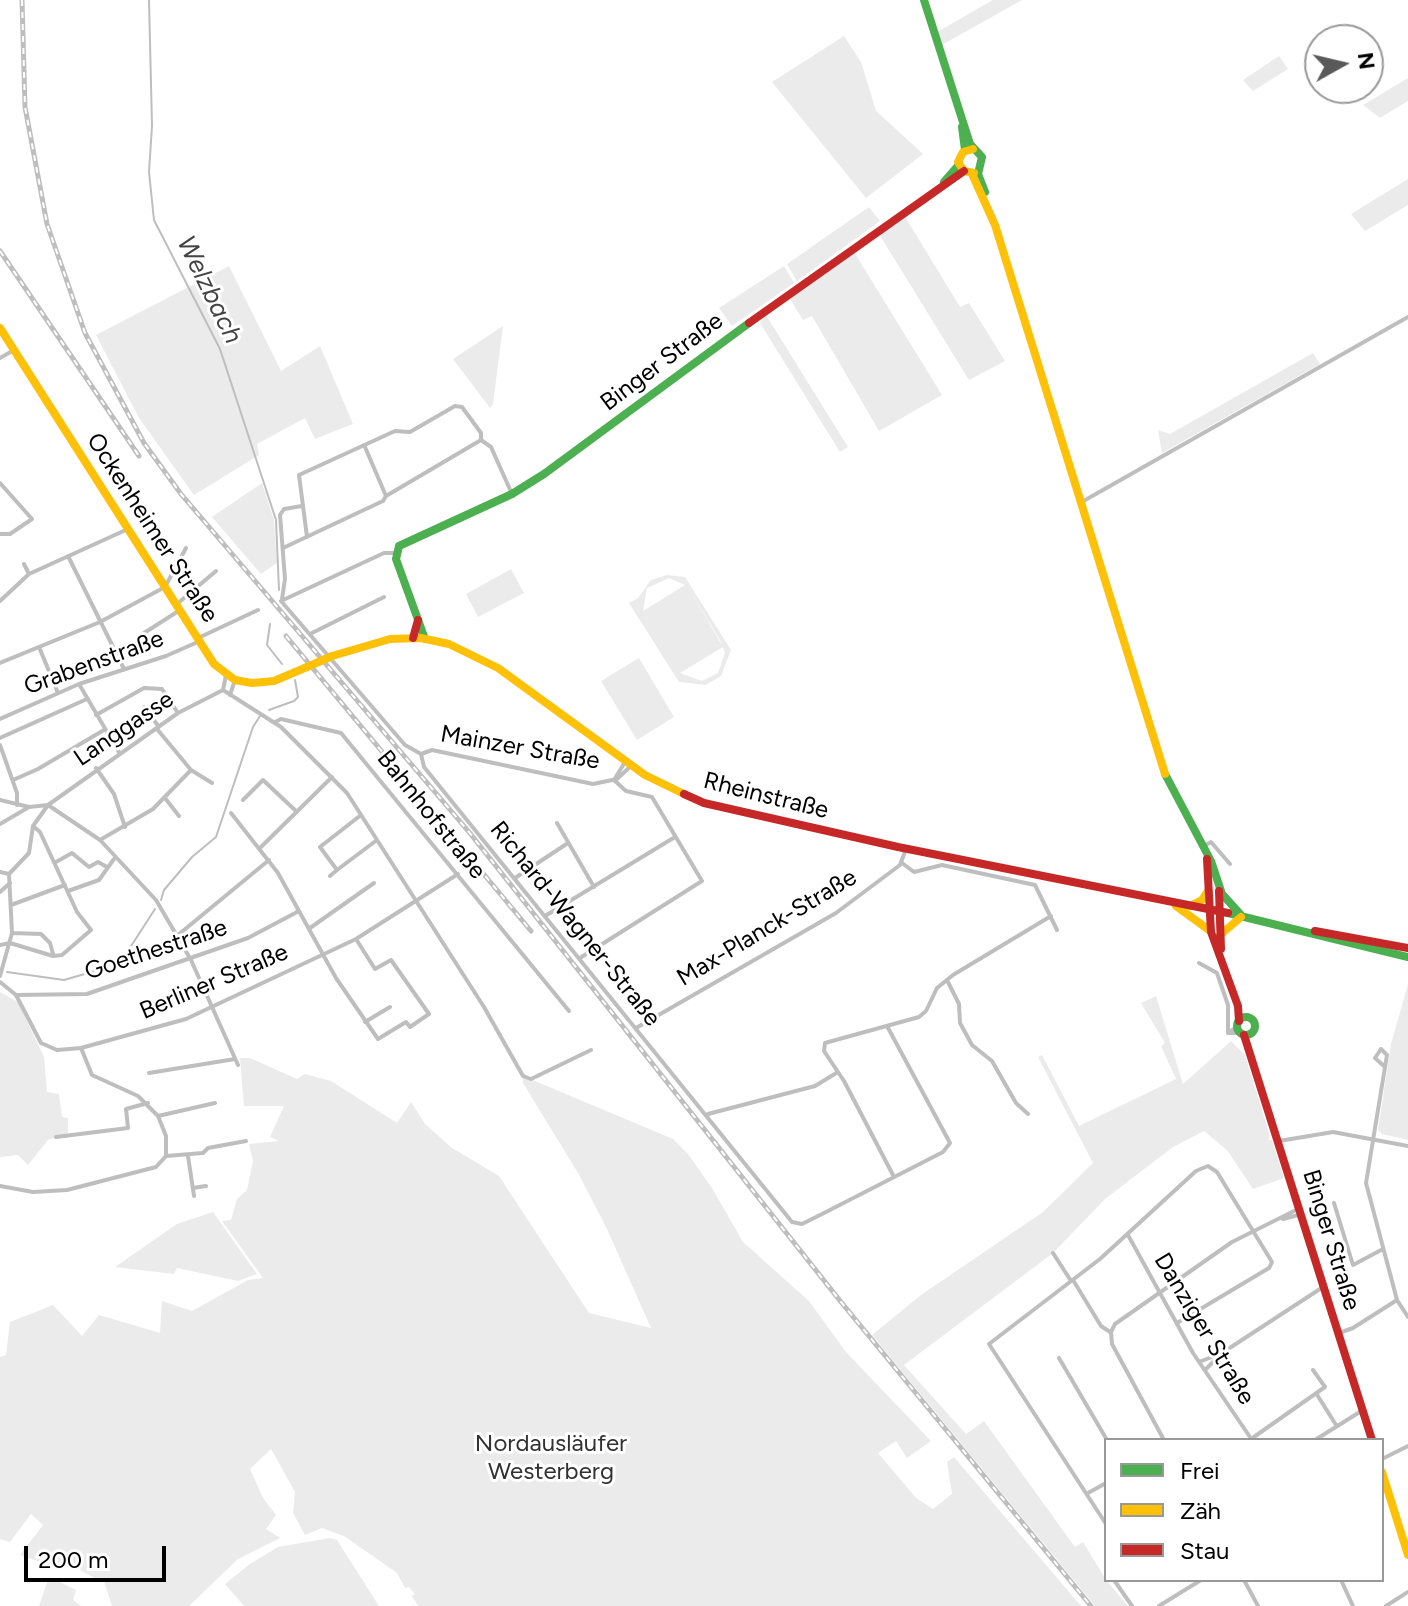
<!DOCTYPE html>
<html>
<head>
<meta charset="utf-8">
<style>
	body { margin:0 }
	#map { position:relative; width:1408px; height:1606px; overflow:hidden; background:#fff; font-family:Figtree,sans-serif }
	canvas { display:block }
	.legend { position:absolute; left:1104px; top:1438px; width:280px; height:144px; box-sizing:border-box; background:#fff; border:2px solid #999; margin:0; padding:10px 14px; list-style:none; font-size:24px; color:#000 }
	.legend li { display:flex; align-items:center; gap:16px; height:40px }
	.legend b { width:40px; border:2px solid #999 }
	.north { position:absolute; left:1304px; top:24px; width:80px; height:80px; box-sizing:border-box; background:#fff; border:2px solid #999; border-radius:50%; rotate:82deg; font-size:22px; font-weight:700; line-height:32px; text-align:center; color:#000 }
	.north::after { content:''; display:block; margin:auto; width:28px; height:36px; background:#595959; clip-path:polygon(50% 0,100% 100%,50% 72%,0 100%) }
	.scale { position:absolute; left:24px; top:1546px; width:142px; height:36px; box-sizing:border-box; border:4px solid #000; border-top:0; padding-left:10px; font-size:24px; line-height:28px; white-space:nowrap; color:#000; -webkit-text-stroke:6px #fff; paint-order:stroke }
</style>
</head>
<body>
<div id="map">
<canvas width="1408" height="1606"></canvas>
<ul class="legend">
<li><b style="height:10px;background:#4caf50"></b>Frei</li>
<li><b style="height:10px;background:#ffc107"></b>Zäh</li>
<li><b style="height:10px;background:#c62828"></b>Stau</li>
</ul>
<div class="north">N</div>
<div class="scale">200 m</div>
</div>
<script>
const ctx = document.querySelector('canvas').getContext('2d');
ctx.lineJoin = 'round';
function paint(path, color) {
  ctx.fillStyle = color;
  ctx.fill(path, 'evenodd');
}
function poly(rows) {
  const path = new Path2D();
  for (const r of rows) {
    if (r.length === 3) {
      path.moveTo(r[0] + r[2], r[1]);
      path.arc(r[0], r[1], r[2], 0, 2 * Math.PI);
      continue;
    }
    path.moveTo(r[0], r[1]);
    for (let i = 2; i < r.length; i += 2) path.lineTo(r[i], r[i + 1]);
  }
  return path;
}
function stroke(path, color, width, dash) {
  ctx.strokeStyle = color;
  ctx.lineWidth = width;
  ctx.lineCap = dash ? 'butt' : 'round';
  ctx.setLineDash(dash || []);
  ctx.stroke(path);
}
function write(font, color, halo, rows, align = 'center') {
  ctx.font = font + ' Figtree,sans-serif';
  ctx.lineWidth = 6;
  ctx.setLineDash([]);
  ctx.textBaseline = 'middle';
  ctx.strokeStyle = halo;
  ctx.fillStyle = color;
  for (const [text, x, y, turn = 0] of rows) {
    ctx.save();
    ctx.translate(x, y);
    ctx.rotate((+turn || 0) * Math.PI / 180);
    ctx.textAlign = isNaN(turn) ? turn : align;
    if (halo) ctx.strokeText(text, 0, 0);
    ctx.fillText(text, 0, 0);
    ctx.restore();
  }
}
const green = poly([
	[993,0,1022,0,940,46,937,32],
	[844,36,861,62,876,111,923,154,866,198,772,82],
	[1279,56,1288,69,1253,91,1243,80],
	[1408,78,1408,101,1380,118,1363,105],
	[1408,179,1408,205,1365,231,1351,214],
	[869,207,880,221,797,281,787,264],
	[904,215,960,307,969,303,1005,361,969,380,879,234],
	[854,252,942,395,879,431,812,316,803,320,790,299],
	[229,266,281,371,320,346,353,424,315,439,305,418,257,444,259,455,194,495,139,418,96,335],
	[784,266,794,283,732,326,719,308],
	[766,315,848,447,840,452,760,323],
	[503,326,493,404,490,408,453,359],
	[1313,353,1320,364,1162,453,1158,430,1170,434],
	[262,483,274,520,277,563,261,574,212,517],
	[511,569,524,593,478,617,466,594],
	[667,575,685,577,731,650,721,676,706,685,679,682,629,603,638,598,651,580],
	[669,578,685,585,643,611,647,588],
	[688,587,721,642,725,653,718,673,702,681,680,673,723,647],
	[639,658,674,717,637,740,601,681],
	[1408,984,1408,1140,1382,1134,1378,1130,1391,1044],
	[0,992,18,1002,44,1057,47,1092,59,1094,62,1117,68,1118,68,1133,48,1140,28,1165,18,1155,0,1157],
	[1156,996,1183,1084,1231,1041,1245,1055,1270,1136,1268,1140,1272,1140,1284,1178,1253,1189,1227,1150,1204,1131,1173,1147,1105,1199,1053,1253,904,1365,966,1434,984,1421,1075,1547,1083,1542,1106,1580,1128,1606,1095,1606,872,1335,921,1295,1043,1212,1093,1163,1038,1057,1042,1055,1079,1126,1176,1079,1161,1046,1165,1043,1141,1003],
	[240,1058,250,1058,297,1079,305,1074,331,1081,397,1123,411,1102,425,1124,452,1148,499,1176,589,1313,651,1328,607,1229,578,1173,523,1083,523,1076,673,1139,688,1154,712,1188,743,1242,809,1301,846,1352,931,1441,907,1458,896,1441,878,1453,916,1498,933,1509,952,1494,947,1462,954,1457,1081,1606,418,1606,412,1596,415,1594,409,1587,405,1588,397,1573,344,1536,322,1528,305,1535,293,1513,295,1492,271,1449,250,1469,263,1498,276,1515,266,1529,280,1538,238,1559,189,1606,112,1606,103,1578,98,1580,71,1565,54,1567,20,1555,43,1525,31,1514,10,1542,0,1539,0,1357,6,1355,10,1322,53,1305,82,1336,99,1315,160,1333,162,1301,192,1311,248,1280,263,1278,222,1221,231,1220,237,1199,247,1190,253,1161,249,1144,279,1141,270,1137,284,1106,244,1106],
	[213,1212,257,1274,238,1281,177,1268,174,1274,115,1267,177,1224],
	[330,1538,337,1540,379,1606,244,1606,225,1584,250,1564,278,1547],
	[49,1577,76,1590,73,1600,81,1606,39,1606]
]);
const stream = poly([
	[149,0,152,126,149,172,154,220,220,349,276,520,279,590],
	[270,624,267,645,282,664],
	[269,710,294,701,298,697,295,680],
	[161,900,164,890,192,857,216,837,253,727,260,716],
	[7,972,64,980,95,971,124,957,155,909]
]);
const street = poly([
	[0,358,14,350],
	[365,447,386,496],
	[0,483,32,519,10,534,0,534],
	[1080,503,1408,317],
	[307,537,299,475,395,431,410,432,455,406,462,407,481,433,481,440],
	[283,548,383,501,386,496,481,440,491,447,512,494],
	[68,556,124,669],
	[24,564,29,574],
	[282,599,285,579,280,515,284,509,302,506],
	[0,601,29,574,128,529],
	[281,601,405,745,421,754],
	[281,601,384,553,396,553],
	[177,604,216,571],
	[310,634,384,597],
	[141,635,180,610],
	[198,638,258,610],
	[39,647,58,693],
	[0,663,100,622,165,587,186,548],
	[79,684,120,754],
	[223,690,281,727,347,793,484,1007,523,1076,531,1079,591,1050],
	[223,690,226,675],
	[230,695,235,680],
	[144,707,159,727],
	[96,715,144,688,162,689,178,713],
	[0,719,79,684,166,656,200,641],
	[275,722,281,719,341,733,569,1011],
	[157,729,191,770,212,783],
	[0,738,87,699],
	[0,745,17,793,17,805],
	[421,754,424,767,792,1222,802,1224,826,1212,943,1152,950,1143,887,1026],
	[421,754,432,750,593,784,617,779,631,766],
	[96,768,114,794,125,827],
	[13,780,38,769,104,730],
	[614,780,625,762],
	[165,798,179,816],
	[0,800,29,807,48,805],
	[243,800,263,780,297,812],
	[48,805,100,840,156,900,191,960,238,1065],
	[231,813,278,873,336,978,378,1039,406,1022,410,1027,429,1014,391,960,375,969,356,939],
	[557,823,594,887],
	[0,824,29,807],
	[100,840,153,809,191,770],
	[1204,846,1211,842,1230,864],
	[260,848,332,777],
	[56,862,72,853,89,867,98,862,107,867],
	[902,863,914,872,942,865,1035,885,1057,930],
	[337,870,377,840],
	[0,872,9,874],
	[9,874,29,853,33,826,48,805,178,713,223,690],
	[330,876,337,870,320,847,361,815],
	[515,878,568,843],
	[68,891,99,880,114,859],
	[0,892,10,883],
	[11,905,65,885],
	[545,916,675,837],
	[310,928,374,883],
	[12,933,41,934,50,943,53,954],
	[178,935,269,860],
	[0,945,10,943,53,956,62,955,91,930,77,912,40,832,33,826],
	[580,958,702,881,652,797,626,791,614,780],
	[1199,963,1217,973,1228,1005,1228,1033],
	[0,976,12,933,9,874],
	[947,980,959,1004,960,1023,972,1045,992,1061,1016,1103,1028,1114],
	[0,982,16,995,41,1043,57,1050,81,1048,186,1019,356,939,458,874],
	[16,995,87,994,248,938,299,911],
	[365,1022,390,1007],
	[636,1028,836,913,900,865,906,849],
	[1228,1033,1240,1033],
	[1228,1033,1237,1027],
	[1385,1067,1375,1058,1381,1049,1387,1055,1366,1183,1397,1300,1408,1317],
	[149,1073,235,1059],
	[708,1114,815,1086,838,1072],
	[158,1116,215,1103],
	[56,1137,128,1128,126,1109,148,1103],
	[1279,1141,1333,1132,1408,1146],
	[166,1156,203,1153,208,1148,246,1141],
	[188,1156,194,1196],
	[894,1177,844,1081,824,1051,825,1043,919,1017,926,1011,937,988,953,975,1051,916],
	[0,1186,33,1192,67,1190,156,1167,166,1156,166,1136,158,1116,138,1096,92,1075,81,1048],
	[193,1188,206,1186],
	[1334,1203,1353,1265,1383,1249],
	[1283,1219,1302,1214],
	[1128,1235,1193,1353,1252,1440],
	[1053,1253,1071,1281],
	[1073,1280,1101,1326,1110,1332],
	[1339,1333,1353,1328,1397,1300],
	[1059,1358,1107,1440],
	[1199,1362,1222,1353,1323,1287],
	[1205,1370,1222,1353],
	[1316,1393,1336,1425],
	[1251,1439,1325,1387,1313,1370],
	[1164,1440,1112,1344,1111,1332,1115,1324,1232,1242,1300,1208],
	[1315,1440,1363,1410],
	[1382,1459,1408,1446],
	[1088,1493,1106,1483],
	[1106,1524,989,1344,1100,1259,1196,1171,1208,1166,1217,1172,1272,1262,1269,1268,1177,1323],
	[1114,1580,1132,1606],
	[1244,1580,1258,1606],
	[1341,1580,1353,1606],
	[1159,1606,1201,1580],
	[1386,1606,1408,1592]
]);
const fast = poly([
	[924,0,970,144,982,157,978,174,985,192],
	[962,127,965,150],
	[944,182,958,166],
	[425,639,396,559,399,546,512,494,544,474,749,323],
	[1165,774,1211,861,1222,894,1241,915],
	[1228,913,1408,957],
	[1246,1026,9]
]);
const slow = poly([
	[973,149,963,152,958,162,964,171,974,173],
	[972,174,995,225,1165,774],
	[0,328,214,664,235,680,252,683,274,681,307,667],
	[332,656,390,639,421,638,449,644,498,668,645,775,684,794],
	[1176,906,1209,930],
	[1190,906,1202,900,1208,891],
	[1220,935,1241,917],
	[1382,1472,1408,1555]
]);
const jam = poly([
	[749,323,964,171],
	[413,638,418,620],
	[684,794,704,803,898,847,1228,913],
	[1207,859,1211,932,1238,1006,1239,1021],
	[1219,891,1221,949],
	[1315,931,1408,948],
	[1244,1035,1372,1440]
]);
const rail = poly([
	[22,0,25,107,47,224,85,333,144,443,181,494,469,832,841,1302,1091,1606],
	[0,251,139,456],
	[286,636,531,931]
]);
const slowBridge = poly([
	[307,667,332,656]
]);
const streetNames = [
	["Binger Straße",662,362,-37],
	["Ockenheimer Straße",152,528,57],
	["Grabenstraße",94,663,-20],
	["Langgasse",124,729,-34],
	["Mainzer Straße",520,748,10],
	["Rheinstraße",766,796,14],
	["Bahnhofstraße",431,815,51],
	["Richard-Wagner-Straße",575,924,51],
	["Max-Planck-Straße",767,928,-31],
	["Goethestraße",156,950,-18],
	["Berliner Straße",214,982,-23],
	["Binger Straße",1331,1240,73],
	["Danziger Straße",1204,1329,59]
];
const parkNames = [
	["Nordausläufer",551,1444],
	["Westerberg",551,1472]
];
const waterNames = [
	["Welzbach",209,290,64]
];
paint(green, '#ebebeb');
stroke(stream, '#bebebe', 2);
stroke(street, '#bebebe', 4);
stroke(fast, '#4caf50', 8);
stroke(slow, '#ffc107', 8);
stroke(jam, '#c62828', 8);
stroke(rail, '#bebebe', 5);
stroke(rail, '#fff', 2, [6]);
stroke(slowBridge, '#ffc107', 8);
write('24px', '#000', '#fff', streetNames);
write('24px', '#323232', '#fff', parkNames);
write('italic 26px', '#434343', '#fff', waterNames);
</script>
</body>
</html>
